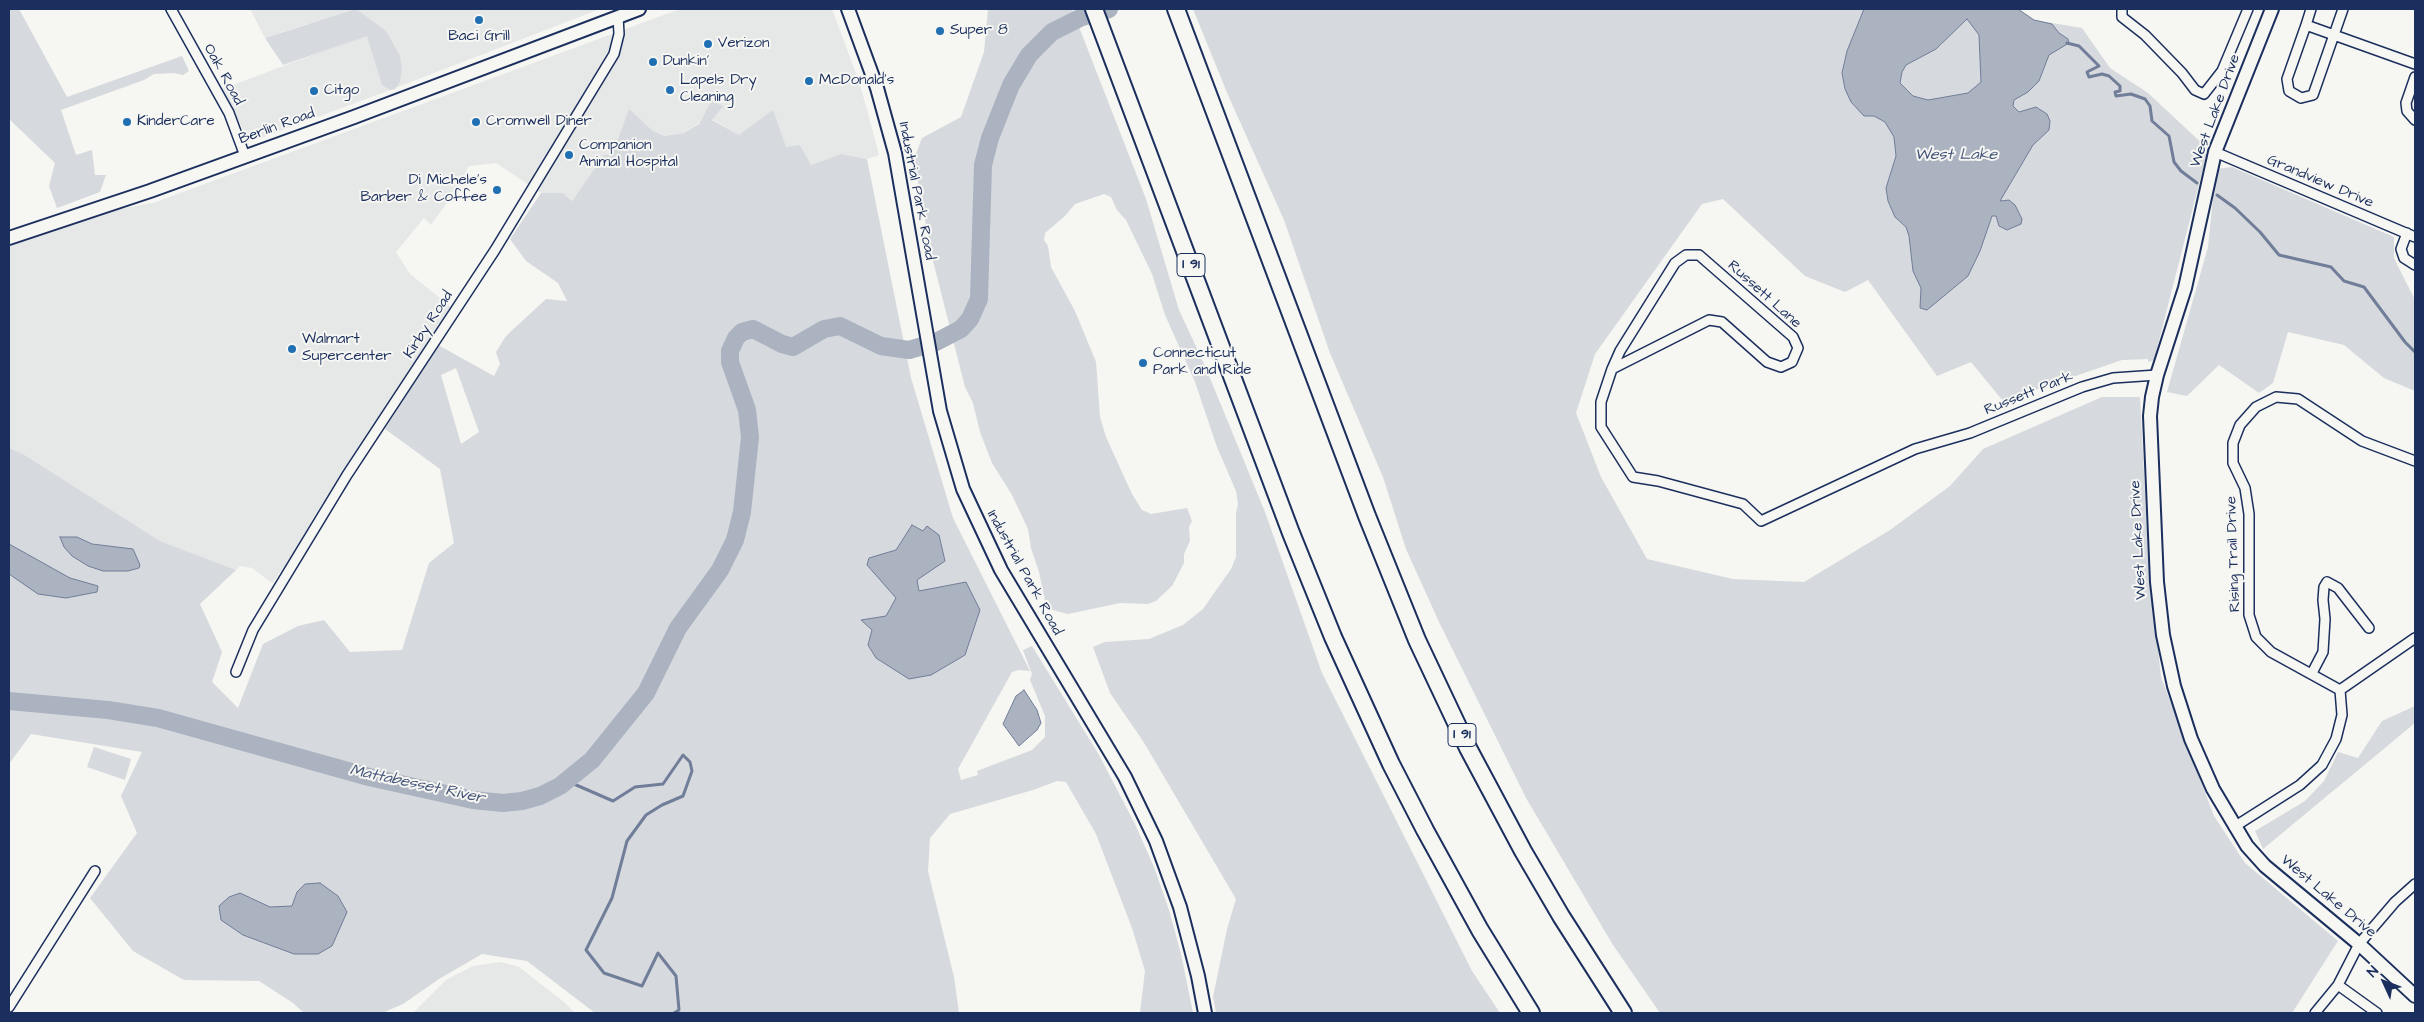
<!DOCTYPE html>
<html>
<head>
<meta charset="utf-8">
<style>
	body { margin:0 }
	#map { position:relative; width:2424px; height:1022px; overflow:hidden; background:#f6f6f2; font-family:"Architects Daughter",sans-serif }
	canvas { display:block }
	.frame { position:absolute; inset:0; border:10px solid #1b2f5e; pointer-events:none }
	.north { position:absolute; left:2359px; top:957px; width:50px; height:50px; -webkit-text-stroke:4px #f6f6f2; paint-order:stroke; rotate:313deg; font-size:14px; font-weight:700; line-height:20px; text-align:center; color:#1b2f5e }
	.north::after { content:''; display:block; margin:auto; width:18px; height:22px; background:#1b2f5e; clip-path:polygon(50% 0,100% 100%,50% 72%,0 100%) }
</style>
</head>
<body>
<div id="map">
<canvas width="2424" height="1022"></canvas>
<div class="frame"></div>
<div class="north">N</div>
</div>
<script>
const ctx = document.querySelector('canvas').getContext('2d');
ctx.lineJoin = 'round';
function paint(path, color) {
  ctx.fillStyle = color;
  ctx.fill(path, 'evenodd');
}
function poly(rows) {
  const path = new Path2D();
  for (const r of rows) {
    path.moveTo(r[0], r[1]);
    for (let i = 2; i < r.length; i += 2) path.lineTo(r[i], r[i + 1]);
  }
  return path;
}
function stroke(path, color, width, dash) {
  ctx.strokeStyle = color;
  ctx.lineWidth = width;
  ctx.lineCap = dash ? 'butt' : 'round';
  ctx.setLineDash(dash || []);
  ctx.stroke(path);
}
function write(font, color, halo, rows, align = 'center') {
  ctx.font = font + ' "Architects Daughter",sans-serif';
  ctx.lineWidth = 4;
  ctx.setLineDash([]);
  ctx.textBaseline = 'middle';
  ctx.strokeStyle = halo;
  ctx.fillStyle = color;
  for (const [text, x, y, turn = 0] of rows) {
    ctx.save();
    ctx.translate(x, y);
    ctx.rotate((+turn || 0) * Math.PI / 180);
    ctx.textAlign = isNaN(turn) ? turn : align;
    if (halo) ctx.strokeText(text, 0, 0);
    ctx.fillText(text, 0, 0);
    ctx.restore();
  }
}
const built = poly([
	[250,9,600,9,390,90,261,138,250,139,246,135,222,89,361,37,307,24,265,38],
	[680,9,832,9,860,84,879,155,867,159,841,154,811,165,800,145,786,148,739,135,712,119,711,101,699,123,684,133,663,136,653,131,629,110,612,155,604,155,572,201,563,193,541,193,496,163,469,166,456,190,431,225,424,218,396,252,410,274,451,307,313,518,291,559,272,583,252,568,240,566,236,570,160,541,23,454,9,448,9,246,114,210,153,203],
	[500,962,519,967,564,1002,575,1013,413,1013,446,980,473,966]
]);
const green = poly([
	[9,9,19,9,67,97,182,56,189,71,183,75,174,73,154,74,144,80,61,110,76,155,92,150,95,175,106,175,100,192,57,208,49,186,55,163,9,119],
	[356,9,386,31,400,56,402,69,400,82,395,89,390,90,382,85,367,36,283,65,265,38],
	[988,9,1072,9,1146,199,1179,310,1205,366,1265,512,1322,673,1472,971,1500,1013,1216,1013,1213,997,1227,929,1236,899,1143,741,1110,693,1093,647,1105,642,1149,639,1183,625,1203,609,1231,569,1236,557,1236,513,1238,504,1236,491,1217,447,1195,382,1165,315,1152,274,1126,220,1117,210,1111,197,1104,194,1075,204,1065,216,1045,233,1044,240,1048,246,1051,267,1075,311,1096,362,1100,417,1106,437,1132,494,1142,510,1151,514,1187,508,1192,521,1189,527,1190,541,1184,554,1184,563,1172,586,1156,601,1148,604,1120,603,1068,614,1049,609,1046,605,1039,572,1031,548,1028,529,1012,495,992,463,980,432,973,403,965,387,931,253,914,159,922,138,961,117,984,52],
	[1193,9,2018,9,2034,20,2082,28,2110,68,2148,93,2208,149,2154,360,2148,362,2148,359,2122,360,2003,401,1971,362,1937,376,1868,280,1845,292,1805,276,1723,199,1702,204,1595,354,1576,413,1601,477,1647,559,1733,579,1804,582,1890,530,1950,486,1983,449,2102,397,2140,397,2149,568,2161,677,2214,816,2245,863,2338,941,2292,1013,1660,1013,1613,945,1526,798,1439,622,1406,549,1383,477,1330,353,1284,220,1228,95],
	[711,101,723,106,712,120,739,135,773,110,786,147,800,145,811,165,841,154,867,159,911,378,953,518,1030,671,1018,670,1012,672,958,769,961,780,978,775,977,771,1032,750,1045,737,1045,716,1030,680,1032,674,1023,650,1032,646,1099,755,1134,822,1154,867,1169,910,1181,954,1193,1013,1140,1013,1145,971,1132,928,1096,834,1066,782,1057,781,1033,790,950,814,930,838,928,871,954,977,959,1013,595,1013,527,961,482,954,439,979,403,1004,382,1013,304,1013,293,1003,259,981,184,980,133,951,90,898,137,833,121,796,142,752,31,734,9,764,9,448,23,454,160,541,236,570,200,604,222,652,212,682,238,708,263,644,298,626,324,620,350,652,402,650,429,563,454,543,440,469,385,429,438,345,494,376,500,364,496,352,506,336,546,299,567,301,558,283,526,261,510,239,541,193,563,193,572,201,604,155,612,155,629,109,653,131,664,136,684,133,699,124],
	[456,368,479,432,461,444,441,375],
	[2232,167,2394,237,2394,258,2415,300,2415,391,2384,378,2344,345,2288,332,2273,383,2259,393,2219,365,2187,396,2167,392,2208,247,2216,169],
	[2415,706,2415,723,2263,849,2255,831,2305,801,2324,781,2338,752,2358,758,2382,721],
	[94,747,131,759,125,780,87,767]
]);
const water = poly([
	[1864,9,2018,9,2034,20,2052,24,2059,33,2068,39,2069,43,2049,55,2039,81,2028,92,2014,100,2013,106,2019,112,2036,107,2047,114,2050,121,2049,130,2033,145,2000,201,2009,200,2015,205,2022,219,2021,224,2007,230,1999,226,1996,216,1992,216,1980,251,1968,276,1927,310,1920,308,1921,288,1913,271,1909,236,1906,227,1895,217,1888,201,1886,188,1896,156,1894,137,1885,122,1874,116,1864,116,1851,102,1845,89,1842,73,1847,51,1864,9],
	[1967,19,1979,35,1981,82,1968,93,1928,100,1913,96,1900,83,1902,72,1906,65,1936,49,1967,19],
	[912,525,923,531,927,526,939,535,945,561,917,580,919,591,966,582,980,610,965,655,931,675,909,679,876,658,868,645,872,630,861,620,886,616,896,598,867,565,869,558,896,550,912,525],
	[60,537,77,537,92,544,133,549,140,565,139,568,128,571,103,571,88,566,72,556,64,547,60,537],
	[9,544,70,578,98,586,97,592,66,598,38,594,9,574,9,544],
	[1024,690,1037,710,1041,723,1037,730,1019,746,1003,724,1016,696,1024,690],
	[320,883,338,896,347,912,332,946,318,954,294,954,243,935,221,920,219,906,229,897,240,893,270,907,292,906,297,892,305,884,320,883]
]);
const stream = poly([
	[2067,43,2079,46,2099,66,2087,72,2089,77,2102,74,2109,76,2120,86,2120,91,2115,92,2116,96,2131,94,2145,99,2150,106,2152,121,2169,136,2174,162,2181,171,2197,183],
	[2217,195,2235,208,2260,232,2279,255,2331,267,2344,281,2364,287,2405,342,2415,352],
	[567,781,613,801,635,787,663,784,683,755,690,762,692,771,683,796,662,805,646,815,627,841,612,898,586,950,604,973,642,986,658,953,676,976,679,1010,674,1013]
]);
const river = poly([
	[9,701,108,710,158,718,369,777,473,800,503,803,522,801,540,796,560,786,592,760,646,693,678,628,720,570,735,540,742,512,750,437,747,410,730,362,730,351,736,338,742,332,753,329,782,344,793,347,824,329,840,326,881,346,909,350,936,342,961,329,970,319,979,299,983,165,990,138,1011,85,1029,55,1052,32,1082,17,1109,9]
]);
const street = poly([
	[171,9,229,113,245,156],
	[2122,9,2122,17,2145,35,2182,73,2195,90,2204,94,2222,71,2248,9],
	[2311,9,2306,25,2415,64],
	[2306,25,2287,79,2289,91,2301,98,2313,95,2343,9],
	[2415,77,2406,103,2407,111,2415,120],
	[2215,152,2415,237],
	[2407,233,2401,249,2404,258,2415,265],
	[1612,369,1620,351,1675,263,1686,255,1699,255,1793,337,1798,348,1792,362,1781,367,1767,362,1722,322,1709,320,1612,369,1601,402,1601,427,1633,477,1658,481,1743,504,1761,521,1915,449,1970,433,2082,387,2113,378,2157,375],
	[236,672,253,630,347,475,495,250,614,54,619,34,618,16],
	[2312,673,2323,652,2325,619,2323,600,2324,587,2327,582,2338,588,2369,628],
	[2340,690,2271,652,2256,637,2249,615,2249,514,2245,488,2233,463,2233,443,2240,425,2256,407,2276,397,2298,399,2362,441,2415,461],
	[2340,690,2415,638],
	[2234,827,2300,785,2322,765,2336,739,2342,715,2340,690],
	[2338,985,2377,1013],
	[9,1007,95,871],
	[2315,1013,2338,985,2359,944,2395,902,2415,884]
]);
const secondary = poly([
	[848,9,877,88,895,153,940,411,963,489,1001,570,1125,777,1156,841,1180,907,1198,976,1205,1013],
	[2272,9,2215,152,2185,288,2157,375,2152,397,2150,416,2157,582,2163,635,2174,686,2191,739,2213,789,2247,846,2265,866,2359,944,2415,996],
	[9,238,150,191,354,117,639,9]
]);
const highway = poly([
	[1094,9,1291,533,1333,637,1391,764,1425,830,1480,930,1531,1013],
	[1176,9,1367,516,1417,640,1468,748,1523,851,1561,916,1623,1013]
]);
const markers = [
	[479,20,5,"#1f6fb2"],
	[940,31,5,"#1f6fb2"],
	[708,44,5,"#1f6fb2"],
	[653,62,5,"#1f6fb2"],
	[809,81,5,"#1f6fb2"],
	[670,90,5,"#1f6fb2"],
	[314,91,5,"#1f6fb2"],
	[127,122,5,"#1f6fb2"],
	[476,122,5,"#1f6fb2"],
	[569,155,5,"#1f6fb2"],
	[497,190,5,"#1f6fb2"],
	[292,349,5,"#1f6fb2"],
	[1143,363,5,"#1f6fb2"]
];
const shields = [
	[1191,265,28],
	[1462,735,28]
];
const shieldNames = [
	["I 91",1191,265],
	["I 91",1462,735]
];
const poiNames = [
	["Super 8",950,31],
	["Baci Grill",479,37,"center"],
	["Verizon",718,44],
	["Dunkin'",663,62],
	["Lapels Dry",680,81],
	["Cleaning",680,98],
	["McDonald's",819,81],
	["Citgo",324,91],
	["KinderCare",137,122],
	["Cromwell Diner",486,122],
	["Companion",579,146],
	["Animal Hospital",579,163],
	["Di Michele's",487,181,"right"],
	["Barber & Coffee",487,198,"right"],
	["Walmart",302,340],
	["Supercenter",302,357],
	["Connecticut",1153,354],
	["Park and Ride",1153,371]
];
const streetNames = [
	["Oak Road",223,75,61],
	["West Lake Drive",2216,111,-70],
	["Berlin Road",277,127,-20],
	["Grandview Drive",2320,182,23],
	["Industrial Park Road",916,191,79],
	["Russett Lane",1764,295,42],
	["Kirby Road",429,325,-57],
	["Russett Park",2029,394,-22],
	["West Lake Drive",2139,540,-93],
	["Rising Trail Drive",2234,554,-92],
	["Industrial Park Road",1024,573,61],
	["West Lake Drive",2328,897,40]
];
const waterNames = [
	["West Lake",1956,156],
	["Mattabesset River",417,785,12]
];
paint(built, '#e6e7e7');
paint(green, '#d6d9dd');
paint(water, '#abb2c0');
stroke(water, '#717e99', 1);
stroke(stream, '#717e99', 3);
stroke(river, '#abb2c0', 18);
stroke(street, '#1b2f5e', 12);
stroke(secondary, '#1b2f5e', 16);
stroke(highway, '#1b2f5e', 20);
stroke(street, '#f6f6f2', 9);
stroke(secondary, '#f6f6f2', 12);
stroke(highway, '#f6f6f2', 16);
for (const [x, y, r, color] of markers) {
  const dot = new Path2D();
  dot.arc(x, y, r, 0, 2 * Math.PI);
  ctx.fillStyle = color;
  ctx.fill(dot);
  stroke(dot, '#f6f6f2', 2);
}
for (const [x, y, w] of shields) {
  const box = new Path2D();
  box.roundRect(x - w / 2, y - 11.5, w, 23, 4);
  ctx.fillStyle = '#f6f6f2';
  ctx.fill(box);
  stroke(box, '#1b2f5e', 1);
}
write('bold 14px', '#1b2f5e', null, shieldNames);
write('15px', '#1b2f5e', '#f6f6f2', poiNames, 'left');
write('15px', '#1b2f5e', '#f6f6f2', streetNames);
write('italic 16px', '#46567b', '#f6f6f2', waterNames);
</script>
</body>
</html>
